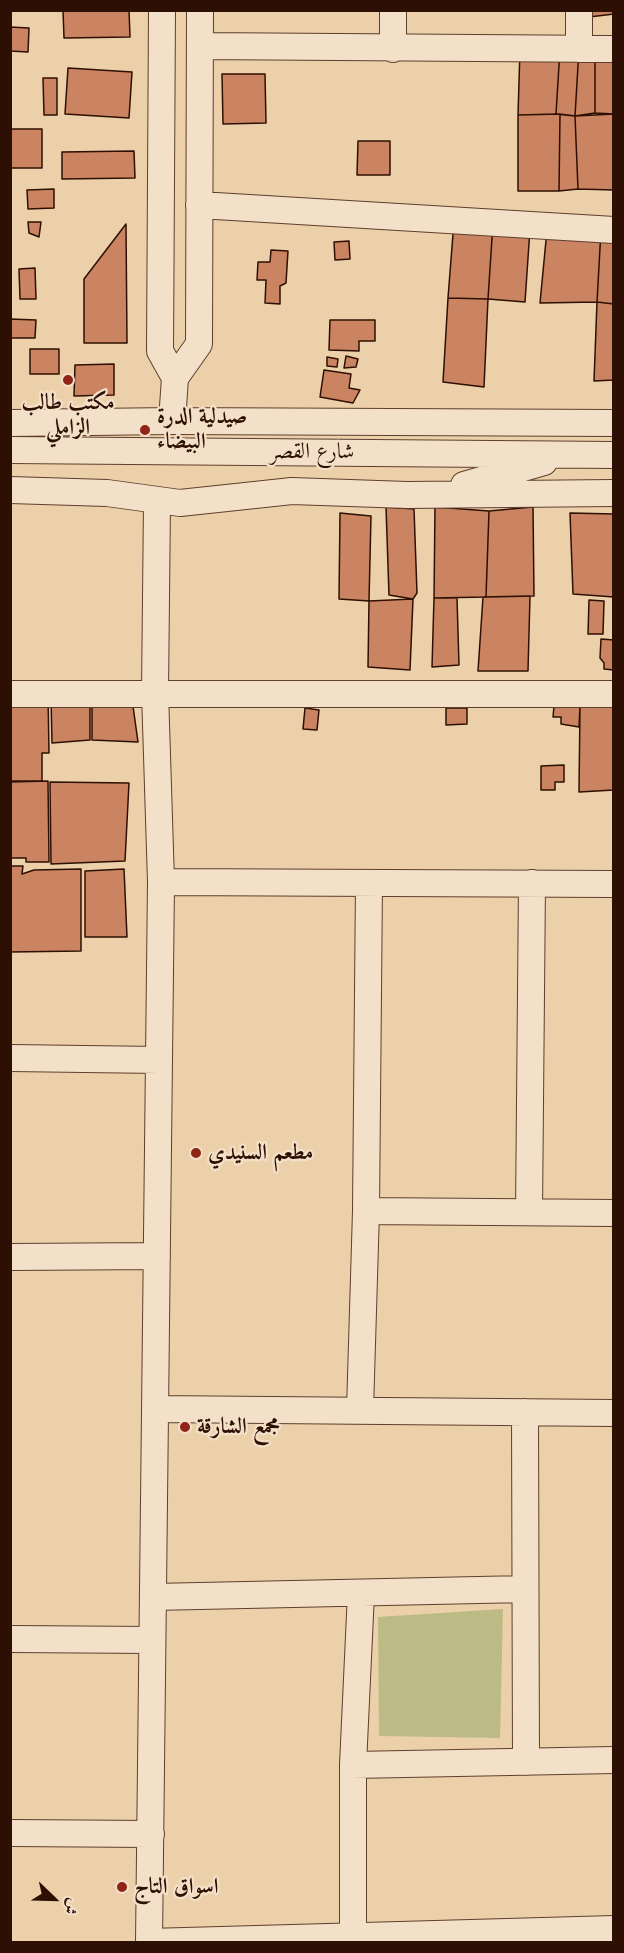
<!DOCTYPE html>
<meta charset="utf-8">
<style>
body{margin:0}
#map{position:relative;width:624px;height:1953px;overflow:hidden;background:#ecd0aa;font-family:"Old Standard TT",Amiri,serif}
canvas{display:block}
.frame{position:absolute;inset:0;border:12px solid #2e0f03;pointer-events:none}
.north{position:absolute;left:24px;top:1869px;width:60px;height:60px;-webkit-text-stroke:4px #f3e0c8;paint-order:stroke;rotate:113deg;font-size:16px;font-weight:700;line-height:24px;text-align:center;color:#2e0f03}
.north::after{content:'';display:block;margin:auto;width:21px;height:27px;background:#2e0f03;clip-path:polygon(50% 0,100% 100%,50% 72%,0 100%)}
</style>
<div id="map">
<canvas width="624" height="1953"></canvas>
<div class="frame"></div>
<div class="north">ش</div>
</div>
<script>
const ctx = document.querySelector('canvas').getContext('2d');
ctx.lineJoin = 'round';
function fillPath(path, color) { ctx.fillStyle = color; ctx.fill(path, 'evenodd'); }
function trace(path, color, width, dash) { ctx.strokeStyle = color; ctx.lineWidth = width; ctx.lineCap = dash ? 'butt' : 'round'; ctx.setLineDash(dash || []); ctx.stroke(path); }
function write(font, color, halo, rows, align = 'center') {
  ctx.font = font + ' "Old Standard TT",Amiri,serif'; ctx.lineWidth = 4.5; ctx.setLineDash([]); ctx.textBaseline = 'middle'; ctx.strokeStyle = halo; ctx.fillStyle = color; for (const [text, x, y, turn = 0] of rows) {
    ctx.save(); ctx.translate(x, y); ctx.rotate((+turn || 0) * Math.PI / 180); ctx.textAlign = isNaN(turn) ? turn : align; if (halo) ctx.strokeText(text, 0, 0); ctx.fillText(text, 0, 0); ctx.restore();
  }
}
fillPath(new Path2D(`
 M503 1609 500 1738 379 1736 378 1617Z`), '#bcba85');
const building = new Path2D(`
 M63 10H129L130 37 64 38Z
 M589 10H614V14L589 17Z
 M10 27 29 28 28 52 10 51Z
 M520 49H560L556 114 518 115Z
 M560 49H579L575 116 556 114Z
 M579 49H595V113L575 116Z
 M595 49H614V114L595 113Z
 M68 68 132 72 129 118 65 114Z
 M222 74H265L266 123 223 124Z
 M43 78H57V115H44Z
 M560 114 559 191H518V115Z
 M560 114 575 116 578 189 559 191Z
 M614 114V190L578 189 575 116Z
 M10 129H42V168H10Z
 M358 141H390V175H357Z
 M134 151 135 178 62 179V152Z
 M54 189V208L28 209 27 190Z
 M454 221 493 223 488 299 448 298Z
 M28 222H41L39 237 29 233Z
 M493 223 530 229 525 302 488 299Z
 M126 224 127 343H84V279Z
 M547 230H601L597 302 540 303Z
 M601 230H614V304L597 302Z
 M349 241 350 259 335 260 334 242Z
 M271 250 288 251 286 283 280 286V304L265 303 266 280H257L258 262H270Z
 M35 268 36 299H20L19 269Z
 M448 298 488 299 484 387 443 382Z
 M597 302 614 304V380L594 381Z
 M10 319 36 320 35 338H10Z
 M330 320H375V341H359V351L329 350Z
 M30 349H59V374H30Z
 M346 356 358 359 356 367 344 368Z
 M327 357 338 359 337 367 327 366Z
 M114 364V395L74 396 75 365Z
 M324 370 351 374 349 388 360 390 353 403 320 397Z
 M386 507 414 509 417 593 413 599 389 595Z
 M435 507 489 511 486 597 434 598Z
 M533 507 534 596 486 597 489 511Z
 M340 513 371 516 369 601 339 599Z
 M570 513 614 514V597L573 594Z
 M530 596 528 671H478L483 597Z
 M434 598H457L459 665 432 667Z
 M413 599 410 670 368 667 369 601Z
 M589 600 604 601 603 634H588Z
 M601 639 614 640V670L604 669V663L600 658Z
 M48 694 49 753H42V781H10V695Z
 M51 699H90V740L52 743Z
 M92 699H132L138 742 92 740Z
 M554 706H580L579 727 561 724V717H553Z
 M580 706 614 707V790L579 792Z
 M305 708 319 710 317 730 303 729Z
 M446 708H467V724L446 725Z
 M564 765V782H555V790H541V766Z
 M48 781 49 862H26V858H10V782Z
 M50 782 129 783 125 861 51 864Z
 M10 866H23L22 874 34 870 81 869V951L10 952Z
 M124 869 127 937H85V871Z`);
fillPath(building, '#ca8461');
trace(building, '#2e0f03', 1.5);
const minor = new Path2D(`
 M162 10 160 351 175 378
 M393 10V49
 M200 46 614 49
 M579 49V10
 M199 205 614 230
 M172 421 175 378 199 344 200 10
 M10 423 172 421 614 423
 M10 450 614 455
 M464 485 544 462
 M10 490 107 493 180 503 292 491 407 495 614 493
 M10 694H614
 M161 882 614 884
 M10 1058 159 1060
 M366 1211 614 1213
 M529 1212 532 883
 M10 1257 157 1256
 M155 1409 614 1413
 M360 1410 366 1211 369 883
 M525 1412 526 1762
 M153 1597 525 1589
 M10 1639 152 1640
 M353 1765 614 1760
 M10 1833 151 1834
 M353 1936V1765L361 1593
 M149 1942 161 882 155 692 157 502
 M149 1942 614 1929`);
trace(minor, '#5e3f2d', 28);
trace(minor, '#f3e0c8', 26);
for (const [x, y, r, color] of [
 [68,380,6,"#8f2418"],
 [145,430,6,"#8f2418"],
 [196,1153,6,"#8f2418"],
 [185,1427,6,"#8f2418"],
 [122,1887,6,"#8f2418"]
]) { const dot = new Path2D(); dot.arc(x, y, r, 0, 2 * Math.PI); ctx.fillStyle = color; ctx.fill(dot); trace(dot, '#f3e0c8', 2); }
write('bold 22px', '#2e0f03', '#f3e0c8', [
 ["مكتب طالب",68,403,"center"],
 ["الزاملي",68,428,"center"],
 ["صيدلية الدرة",157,417],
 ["البيضاء",157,442],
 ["مطعم السنيدي",208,1153],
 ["مجمع الشارقة",197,1427],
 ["اسواق التاج",134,1887]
], 'left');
write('22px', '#2e0f03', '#f3e0c8', [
 ["شارع القصر",312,452]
]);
</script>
